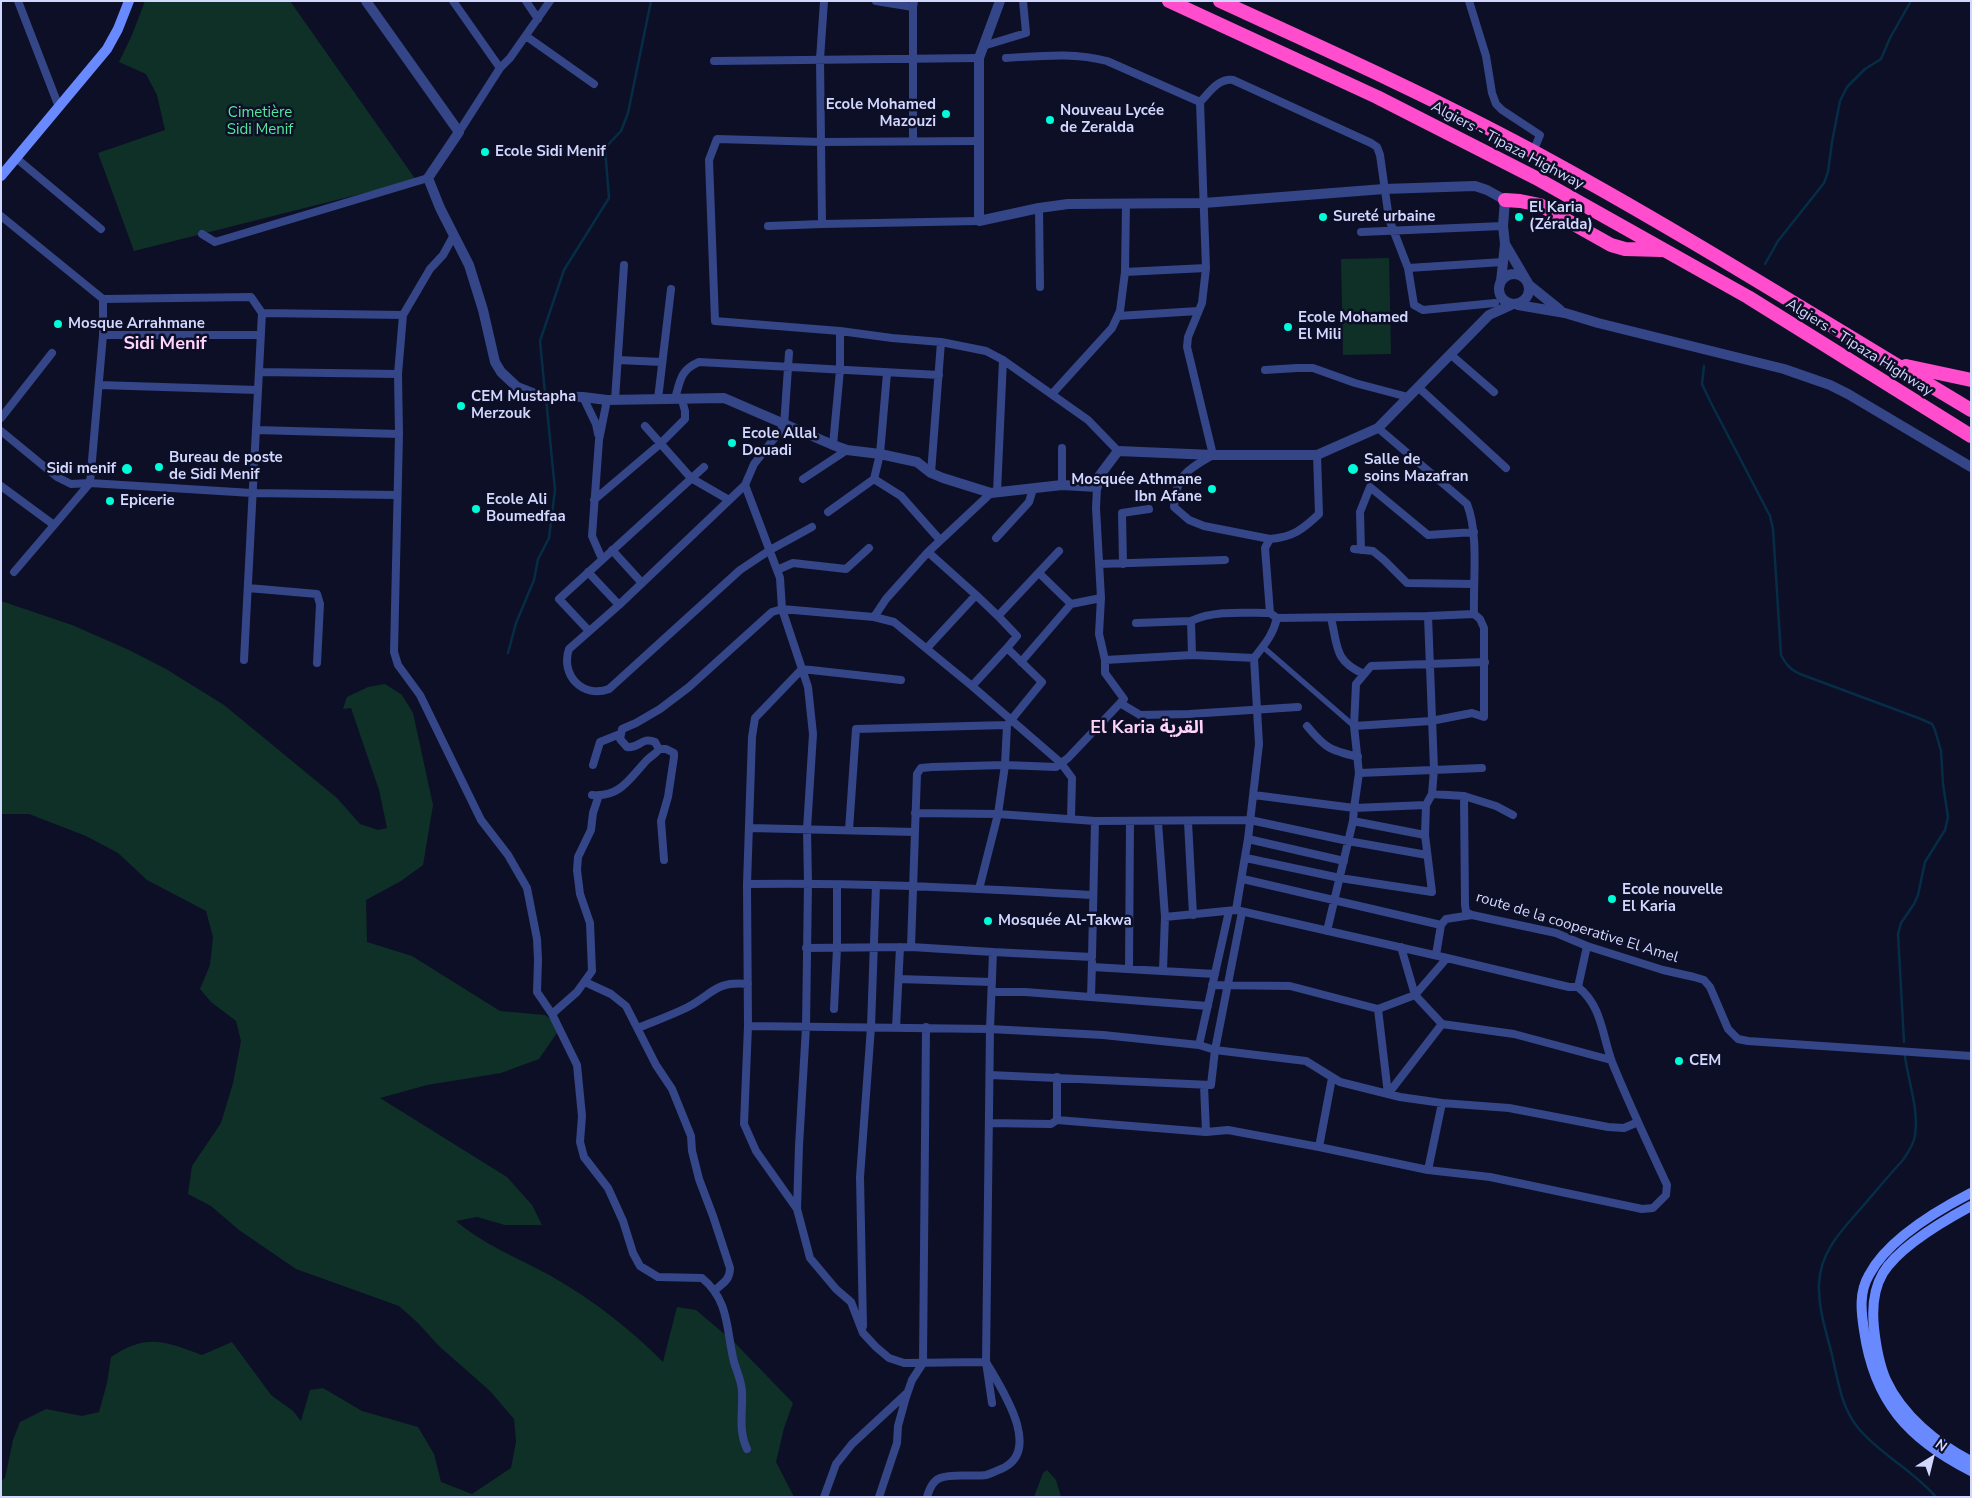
<!DOCTYPE html>
<meta charset="utf-8">
<style>
body{margin:0}
#map{position:relative;width:1972px;height:1498px;overflow:hidden;background:#0d0f26;font-family:"Nunito Sans",sans-serif}
canvas{display:block}
.frame{position:absolute;inset:0;border:2px solid #d2d7ff;pointer-events:none}
.north{position:absolute;left:1907px;top:1433px;width:50px;height:50px;-webkit-text-stroke:4px #0d0f26;paint-order:stroke;rotate:36deg;font-size:14px;font-weight:700;line-height:20px;text-align:center;color:#d2d7ff}
.north::after{content:'';display:block;margin:auto;width:18px;height:22px;background:#d2d7ff;clip-path:polygon(50% 0,100% 100%,50% 72%,0 100%)}
</style>
<div id="map">
<canvas width="1972" height="1498"></canvas>
<div class="frame"></div>
<div class="north">N</div>
</div>
<script>
const ctx = document.querySelector('canvas').getContext('2d');
ctx.lineJoin = 'round';
function fillPath(path, color) { ctx.fillStyle = color; ctx.fill(path, 'evenodd'); }
function trace(path, color, width, dash) { ctx.strokeStyle = color; ctx.lineWidth = width; ctx.lineCap = dash ? 'butt' : 'round'; ctx.setLineDash(dash || []); ctx.stroke(path); }
function write(font, color, halo, rows, align = 'center') {
  ctx.font = font + ' "Nunito Sans","Noto Sans Arabic",sans-serif'; ctx.lineWidth = 5; ctx.setLineDash([]); ctx.textBaseline = 'middle'; ctx.strokeStyle = halo; ctx.fillStyle = color; for (const [text, x, y, turn = 0] of rows) {
    ctx.save(); ctx.translate(x, y); ctx.rotate((+turn || 0) * Math.PI / 180); ctx.textAlign = isNaN(turn) ? turn : align; if (halo) ctx.strokeText(text, 0, 0); ctx.fillText(text, 0, 0); ctx.restore();
  }
}
fillPath(new Path2D(`
 M145 1H290L416 180 134 251 98 153 165 130 157 95 146 74 119 62 132 35Z
 M1389 258 1391 354 1343 355 1341 259Z
 M1 601 72 625 129 650 166 669 224 705 337 798 360 824 378 830 387 828 379 790 351 708 343 709 347 697 368 687 385 684 402 695 413 713 433 805 423 865 401 881 366 900 367 942 412 956 500 1011 545 1015 561 1027 539 1059 501 1073 427 1085 380 1098 507 1177 532 1205 542 1225H505L477 1217 456 1221C484 1245 520 1259 551 1276 593 1300 629 1328 663 1362L677 1307 696 1310 735 1343 793 1403 784 1428 776 1462 794 1497H1V1481L5 1478 13 1440 20 1422 46 1409 82 1416 99 1412 107 1383 111 1357C147 1333 164 1341 202 1355L232 1342 271 1395 293 1411 301 1421 310 1390 323 1388 362 1411 418 1427 434 1454 441 1482 472 1494 511 1468 516 1442 514 1419 490 1391 439 1346 418 1323 399 1306 296 1269 239 1230 211 1206 188 1194 192 1166 221 1123 233 1083 241 1041 236 1021 211 1002 200 989 210 965 213 937 206 911 147 880 118 853 86 836 29 814H1Z
 M1047 1470 1056 1480 1061 1497H1034L1043 1473Z`), '#0f3027');
trace(new Path2D(`
 M1765 264 1778 241 1824 183 1828 172 1832 142 1840 101 1847 87 1865 69 1881 59 1890 38 1911 1
 M1704 366 1702 384 1710 401 1770 516 1773 529 1781 655C1786 665 1790 669 1800 674L1921 719 1932 724 1935 730 1941 751 1943 784 1948 817 1945 830 1925 862 1918 895 1914 904 1901 923 1898 934 1904 1042
 M545 393 540 341 564 270 609 198 605 148 621 131 628 113 651 1
 M508 653 516 623 534 580 538 559 549 538 555 490 546 398
 M1905 1056C1908 1081 1919 1109 1915 1135 1914 1145 1908 1152 1903 1160 1889 1175 1876 1191 1863 1206 1843 1229 1820 1251 1819 1284 1818 1308 1826 1331 1832 1355 1838 1380 1841 1408 1859 1429 1881 1455 1914 1471 1936 1497`), '#062d46', 2.5);
trace(new Path2D(`
 M1263 647 1354 726`), '#344688', 5.5);
trace(new Path2D(`
 M18 1 59 107
 M453 1 500 68
 M526 1 538 19
 M824 1 820 59 822 224 979 221
 M876 1 913 7 914 1
 M1469 1 1486 56 1492 93 1496 104 1502 110 1540 135 1533 152
 M913 7V141
 M526 36 594 84
 M983 46 1026 33 1023 1
 M1006 58C1040 56 1074 52 1107 61L1200 102C1209 93 1218 78 1233 80L1371 143 1377 147 1380 155 1389 219 1408 268 1414 305 1423 310 1495 303
 M714 61 979 58
 M1200 102 1206 268
 M459 132 500 68 510 58 550 1
 M979 141 822 142 717 139 709 160 715 321 840 331 892 338 941 342 986 351 1003 360 1088 420 1118 451
 M16 158 101 229
 M1039 208 1040 287
 M1 216 103 299 251 297 262 313 403 315
 M768 226 822 224
 M1361 232 1503 226
 M202 234 215 242 428 178
 M454 235 443 255 430 269 403 315 398 374 399 434 394 652 398 665 420 695 481 820 508 855 527 888 537 939 538 960 537 992 552 1014 577 1065 582 1116 580 1142 584 1157 608 1188 623 1221 633 1253 640 1266 658 1277 702 1278C730 1301 726 1330 734 1362 737 1372 742 1382 742 1392 743 1412 738 1430 747 1449
 M1408 268 1503 262
 M1125 272 1206 268 1202 303 1188 337 1187 347 1213 455C1187 470 1176 475 1174 507L1189 520 1204 526 1270 539
 M1118 316 1198 311
 M103 335H260
 M789 353 784 426 754 464 745 485 780 578 782 609 808 687 813 734 807 829 808 883 806 1027 799 1146 797 1209
 M1450 354 1494 392
 M618 360 662 362
 M1265 370 1297 368H1313L1355 383 1408 397
 M259 372 398 374
 M887 373 880 454 874 479 901 496 940 540
 M99 385 258 390
 M1418 387 1506 468
 M1052 394 1112 328 1120 311 1125 272 1126 203
 M583 397 596 424 598 434
 M658 399 671 289
 M675 399C680 381 680 370 699 362L939 375
 M615 400 624 265
 M1 418 52 353
 M645 426 691 478 729 500
 M1378 428 1467 504C1479 534 1473 581 1474 614L1428 616
 M256 430 399 434
 M1 431 57 477 71 484 90 483 252 493 397 495
 M833 445 840 370V331
 M1062 448V485
 M931 473 941 342
 M803 479 847 450
 M745 485 619 605 569 649C560 675 583 699 609 689L740 570 770 550 812 527
 M1 486 54 525
 M997 492 1003 360
 M594 500 660 444 685 419V411L682 400
 M828 512 874 479
 M996 538 1029 502 1033 489
 M1354 549 1373 551 1384 560 1407 583 1473 584
 M612 550 642 583
 M1361 550 1360 512 1370 487 1428 535 1474 532
 M602 559 592 536 599 440 607 400
 M1099 564 1225 560
 M1123 564 1122 513 1149 509
 M777 570 793 563 846 569 869 548
 M14 572 90 483 103 335V299
 M588 572 619 605
 M1039 573 1071 604 1101 598
 M248 588 317 594 320 604 317 663
 M976 595 998 616 1017 636 1007 648
 M998 616 1059 551
 M874 617 886 599 928 552 991 493
 M1331 618C1338 647 1334 661 1364 674
 M1191 621C1215 610 1244 613 1270 613
 M1136 623 1191 621 1192 655
 M589 631 559 599 704 467
 M927 648 976 595 928 552
 M244 660 262 313
 M1105 660 1192 655 1254 658
 M1021 662 1071 604
 M901 680 802 669 755 718 752 737 747 884 748 1026 744 1124 756 1151 797 1209 810 1258 836 1289 851 1302 863 1333 876 1347 889 1358 904 1363 986 1362C1001 1388 1044 1451 1001 1469 996 1471 991 1474 986 1475 973 1477 952 1473 940 1478 932 1481 929 1490 927 1497
 M972 686 1007 648 1042 682 1007 725 1005 765 998 814 1095 821 1250 820 1348 841 1427 855
 M1120 703 1140 715 1189 714 1298 707
 M1307 726C1326 749 1330 750 1358 757
 M1354 726 1431 721 1472 713 1484 717V628L1480 619 1474 614
 M659 749H666L674 753V757L668 797 661 821 664 860
 M593 765 600 742 620 734
 M1359 773 1482 768
 M1432 794 1464 796 1465 905 1466 912 1472 915 1556 933 1587 946 1663 970 1694 977 1704 980 1710 987 1728 1029 1738 1039 1748 1041 1971 1056
 M592 795C620 798 630 778 647 760 651 756 656 754 659 749L655 742C642 736 639 749 627 747L620 739 622 729 636 723 660 709 689 687 772 612 782 609 874 617 894 622 972 686 1061 763 1072 778 1071 819
 M1254 795 1354 808 1426 805
 M1464 796 1496 806 1513 815
 M915 813 998 814 979 889
 M1353 821 1425 835
 M1158 822 1165 917 1163 970
 M1188 822 1193 915
 M750 828 915 832
 M849 830 856 729 1007 725
 M1248 839 1344 861
 M1246 858 1340 878 1432 892 1425 835 1426 805 1432 794 1434 769 1428 616 1277 618
 M1243 879 1441 925 1446 919 1472 915
 M747 884C863 882 978 889 1093 895
 M1236 910 1248 839 1259 744 1254 658C1265 644 1273 635 1277 618L1270 613 1265 548 1270 539C1293 537 1302 530 1319 514L1317 455
 M1165 917 1236 910 1447 958
 M1327 931 1353 821 1354 808 1359 773 1354 726 1356 684 1371 666 1485 662
 M1401 947 1415 995
 M806 948 911 947
 M993 952 1092 957 1095 821
 M1436 955 1441 925
 M1092 967 1215 974
 M1129 968 1130 822
 M899 979 992 982
 M585 982 611 994 626 1006 656 1065 672 1089 691 1136 692 1151 699 1179 713 1216 730 1268C730 1280 723 1283 715 1290
 M1212 985 1290 986 1378 1009 1415 995 1442 1024 1514 1034 1611 1060
 M992 992H1025L1208 1006
 M1415 995 1447 958 1569 987H1578
 M1091 997 1092 962
 M834 1009 837 948V885
 M1378 1009 1388 1094
 M552 1014 577 992 592 971 590 923 580 894 577 870 578 857 591 830 593 813 599 795
 M748 1026 990 1029 1103 1035 1199 1045 1215 1050 1306 1061 1340 1082 1400 1097 1442 1103 1509 1108 1608 1127 1624 1128 1638 1122
 M638 1028C655 1021 672 1015 688 1007 714 993 715 981 748 984
 M896 1028 900 947
 M1199 1045 1229 911
 M990 1075 1211 1085 1215 1050 1242 912
 M1057 1077V1120L1206 1132 1228 1130 1319 1147
 M1332 1078 1319 1147 1428 1170 1490 1177 1642 1209 1653 1208 1666 1195 1667 1185C1648 1144 1629 1104 1612 1062 1602 1035 1602 1006 1578 987L1587 946
 M1204 1085 1206 1132
 M1388 1094 1442 1024
 M989 1123 1051 1124 1057 1120
 M1428 1170 1442 1103
 M863 1326 860 1177 871 1027 876 885
 M992 1403 986 1362 990 1029 993 952 911 947 917 774 921 768 932 767 1005 765 1056 767 1068 758 1124 699 1105 673V660L1099 634 1101 598 1096 508 1097 487
 M824 1497 836 1464 852 1444 907 1393
 M879 1497 897 1443 898 1426 906 1397 912 1380 923 1363 926 1027`), '#344688', 8);
trace(new Path2D(`
 M366 1 459 132 428 178 440 208 469 265 483 310 495 362 501 372 517 387 540 396 583 397 607 400 724 398 833 445 847 450 880 454 917 462 931 473 943 478 991 493 1062 485 1097 487V479L1118 451 1213 455H1317L1378 428 1489 315 1511 305
 M1000 1 979 58V221L1039 208 1068 204 1204 203 1384 189 1475 186 1487 190 1505 200 1503 226 1505 244 1501 281
 M1505 244 1525 278
 M1499 289a15 15 0 1 1 30 0a15 15 0 1 1-30 0Z
 M1529 285 1560 310
 M1518 305 1565 313 1598 323 1784 369 1830 385 1848 394 1971 467`), '#344688', 10);
trace(new Path2D(`
 M1 176 107 49 118 29 129 1
 M1971 1193C1936 1211 1888 1239 1869 1275 1859 1292 1861 1311 1864 1330 1874 1401 1908 1439 1971 1471
 M1971 1206C1945 1220 1899 1247 1883 1273 1873 1290 1872 1309 1874 1328 1876 1346 1879 1364 1886 1380 1902 1415 1937 1444 1971 1461`), '#6989ff', 10);
trace(new Path2D(`
 M1169 1 1377 97 1536 178 1748 297 1971 436
 M1220 1C1325 49 1432 97 1534 152 1682 232 1825 323 1971 410
 M1505 200 1520 201 1540 205 1611 245 1625 249 1661 250
 M1906 366 1971 380`), '#ff4dcd', 14);
for (const [x, y, r, color] of [
 [946,114,5,"#00fdd9"],
 [1050,120,5,"#00fdd9"],
 [485,152,5,"#00fdd9"],
 [1323,217,5,"#00fdd9"],
 [1519,217,5,"#00fdd9"],
 [58,324,5,"#00fdd9"],
 [1288,327,5,"#00fdd9"],
 [461,406,5,"#00fdd9"],
 [732,443,5,"#00fdd9"],
 [159,467,5,"#00fdd9"],
 [127,469,6,"#00fdd9"],
 [1353,469,6,"#00fdd9"],
 [1212,489,5,"#00fdd9"],
 [110,501,5,"#00fdd9"],
 [476,509,5,"#00fdd9"],
 [1612,899,5,"#00fdd9"],
 [988,921,5,"#00fdd9"],
 [1679,1061,5,"#00fdd9"]
]) { const dot = new Path2D(); dot.arc(x, y, r, 0, 2 * Math.PI); ctx.fillStyle = color; ctx.fill(dot); trace(dot, '#0d0f26', 2); }
write('bold 15px', '#d2d7ff', '#0d0f26', [
 ["Ecole Mohamed",936,105,"right"],
 ["Mazouzi",936,122,"right"],
 ["Nouveau Lycée",1060,111],
 ["de Zeralda",1060,128],
 ["Ecole Sidi Menif",495,152],
 ["El Karia",1529,208],
 ["(Zéralda)",1529,225],
 ["Sureté urbaine",1333,217],
 ["Ecole Mohamed",1298,318],
 ["El Mili",1298,335],
 ["Mosque Arrahmane",68,324],
 ["CEM Mustapha",471,397],
 ["Merzouk",471,414],
 ["Ecole Allal",742,434],
 ["Douadi",742,451],
 ["Bureau de poste",169,458],
 ["de Sidi Menif",169,475],
 ["Salle de",1364,460],
 ["soins Mazafran",1364,477],
 ["Sidi menif",116,469,"right"],
 ["Mosquée Athmane",1202,480,"right"],
 ["Ibn Afane",1202,497,"right"],
 ["Ecole Ali",486,500],
 ["Boumedfaa",486,517],
 ["Epicerie",120,501],
 ["Ecole nouvelle",1622,890],
 ["El Karia",1622,907],
 ["Mosquée Al-Takwa",998,921],
 ["CEM",1689,1061]
], 'left');
write('15px', '#54e89f', '#0d0f26', [
 ["Cimetière",260,113],
 ["Sidi Menif",260,130]
]);
write('15px', '#d2d7ff', '#0d0f26', [
 ["Algiers - Tipaza Highway",1507,146,28],
 ["Algiers - Tipaza Highway",1859,348,32],
 ["route de la cooperative El Amel",1577,928,17]
]);
write('bold 18px', '#ffd4fa', '#0d0f26', [
 ["Sidi Menif",165,345],
 ["El Karia القرية",1147,729]
]);
</script>
